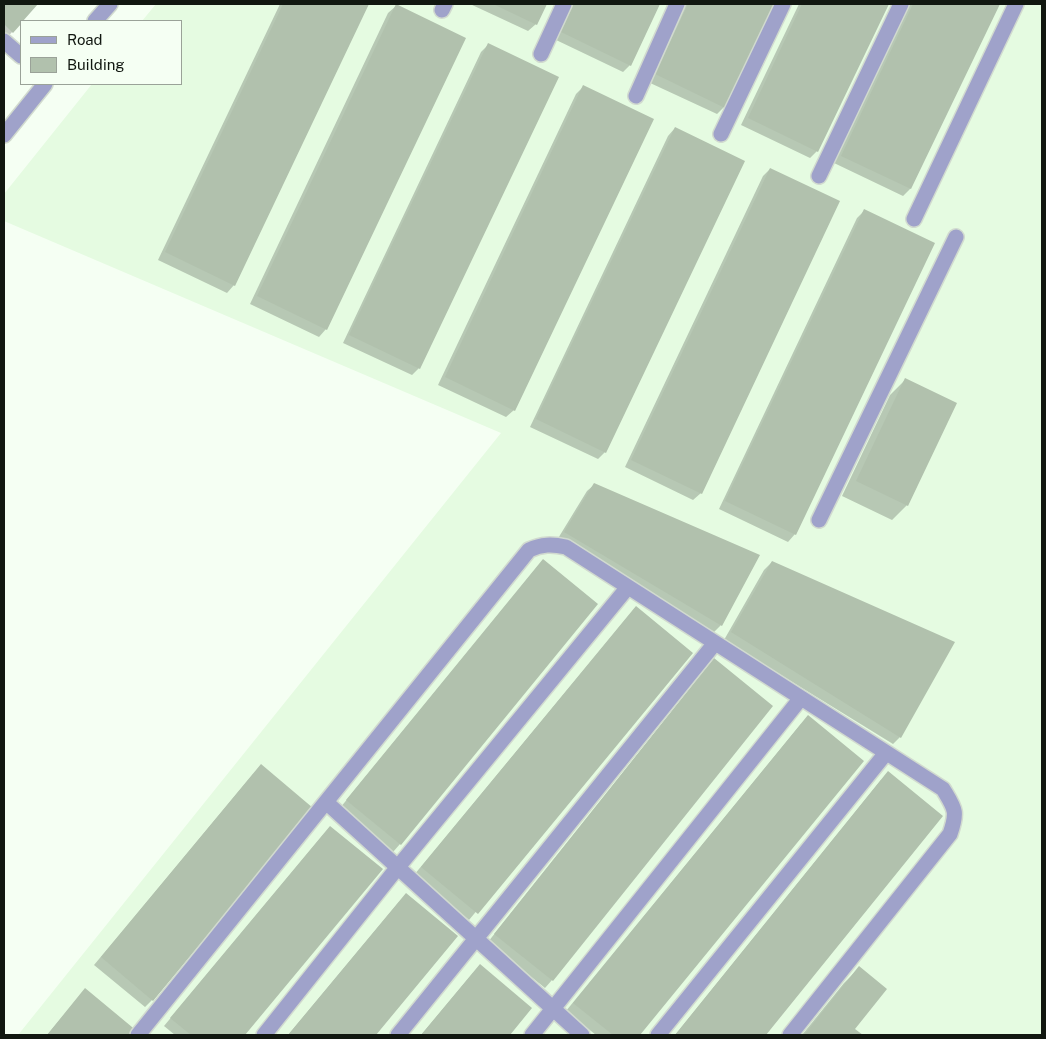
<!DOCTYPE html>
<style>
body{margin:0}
#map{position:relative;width:1046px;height:1039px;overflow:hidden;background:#f5fff3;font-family:"Public Sans",sans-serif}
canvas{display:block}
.frame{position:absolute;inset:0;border:5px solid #111710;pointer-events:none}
.legend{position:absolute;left:20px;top:20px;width:162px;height:65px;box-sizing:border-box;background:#f5fff3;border:1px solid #9aa298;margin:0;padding:6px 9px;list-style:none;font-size:15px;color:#111710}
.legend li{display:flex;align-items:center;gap:10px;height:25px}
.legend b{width:25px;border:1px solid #9aa298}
</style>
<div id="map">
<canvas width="1046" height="1039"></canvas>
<div class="frame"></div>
<ul class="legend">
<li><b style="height:6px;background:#9fa2ca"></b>Road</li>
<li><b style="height:14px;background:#b1c1ad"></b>Building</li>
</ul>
</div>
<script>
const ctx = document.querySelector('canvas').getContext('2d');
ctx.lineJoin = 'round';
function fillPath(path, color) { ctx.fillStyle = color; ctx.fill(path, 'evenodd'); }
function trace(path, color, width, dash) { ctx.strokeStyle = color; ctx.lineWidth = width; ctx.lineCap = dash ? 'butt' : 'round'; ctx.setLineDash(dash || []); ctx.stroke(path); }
fillPath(new Path2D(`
 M156 4H1042V1035H18L501 433 4 221V194L92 84H181V21H142Z`), '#e5fbe1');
fillPath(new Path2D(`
 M4 4H37L4 41Z
 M280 4H368L234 285 227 293 158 260Z
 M470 4H545L536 24 528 31Z
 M571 4H659L630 65 623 72 554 39Z
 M685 4H773L724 107 717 114 648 82Z
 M799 4H887L817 151 810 158 741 125Z
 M910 4H998L910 189 903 196 834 163Z
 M396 6 326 329 319 337 250 304 388 13Z
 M489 44 419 368 412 375 343 343 481 52Z
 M584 86 514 410 506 417 438 385 576 94Z
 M675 128 605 452 598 459 530 427 668 136Z
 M770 169 701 493 693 500 625 467 763 176Z
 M864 211 795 534 788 542 719 509 857 218Z
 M905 380 907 505 892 520 842 496 890 395Z
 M595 484 721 625 714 632 557 540 587 491Z
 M543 560 400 844 393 852 340 808Z
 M772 562 900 737 893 744 724 640 764 570Z
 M636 607 691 653 469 920 414 875Z
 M707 667 552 980 545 988 488 942Z
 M801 724 862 761 638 1035H596L566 1011Z
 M254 773 152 1000 145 1007 94 965Z
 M881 780 942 816 765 1035H675Z
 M323 835 381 869 243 1035H175L164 1026Z
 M399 902 457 936 375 1035H288Z
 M859 968 853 1029 861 1035H802L844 983Z
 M473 973 530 1008 508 1035H421Z
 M85 990 134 1035H47Z`), '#0003');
fillPath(new Path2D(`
 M4 4H38L23 21H21V24L13 33 4 24Z
 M283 4H369L235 286 165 252Z
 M396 4 466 38 327 330 257 296Z
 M493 4H547L537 25Z
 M574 4H660L631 66 561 32Z
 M688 4H775L725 108 655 74Z
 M802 4H889L818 152 748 118Z
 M913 4H1000L911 189 841 156Z
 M488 43 559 77 420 369 349 335Z
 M583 85 654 119 515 411 445 377Z
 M675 127 745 161 606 453 536 419Z
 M770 168 840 201 702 494 631 460Z
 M864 209 935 243 796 535 725 501Z
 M905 378 957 403 908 506 856 481Z
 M594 483 760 555 722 626 564 532Z
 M543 559 598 604 401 845 346 800Z
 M772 561 955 642 901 738 731 632Z
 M636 606 693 653 478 914 421 867Z
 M714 658 773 706 553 981 494 934Z
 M808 715 864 761 640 1035H613L573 1003Z
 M261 764 313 808 153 1001 101 957Z
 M888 771 943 816 766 1035H675Z
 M330 826 383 869 245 1035H191L170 1018Z
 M406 893 458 936 376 1035H288Z
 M480 964 532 1008 510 1035H421Z
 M859 966 887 989 855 1029 863 1035H804Z
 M85 988 138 1032 136 1035H47Z`), '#b1c1ad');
const minor = new Path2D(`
 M442 10 445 4
 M95 21 110 4
 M4 41 21 56
 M541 54 564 4
 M636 96 677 4
 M721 134 783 4
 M4 135 45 84
 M819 176 901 4
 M914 219 1016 4
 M819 520 956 237
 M326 802 582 1035
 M138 1035 529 550C542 544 552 544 566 547L943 789C955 809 958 811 950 834L790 1035
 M264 1035 398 867 628 587
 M398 1035 715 643
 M532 1035 801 698
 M658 1035 886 753`);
trace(minor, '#d1dacf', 18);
trace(minor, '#9fa2ca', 15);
</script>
